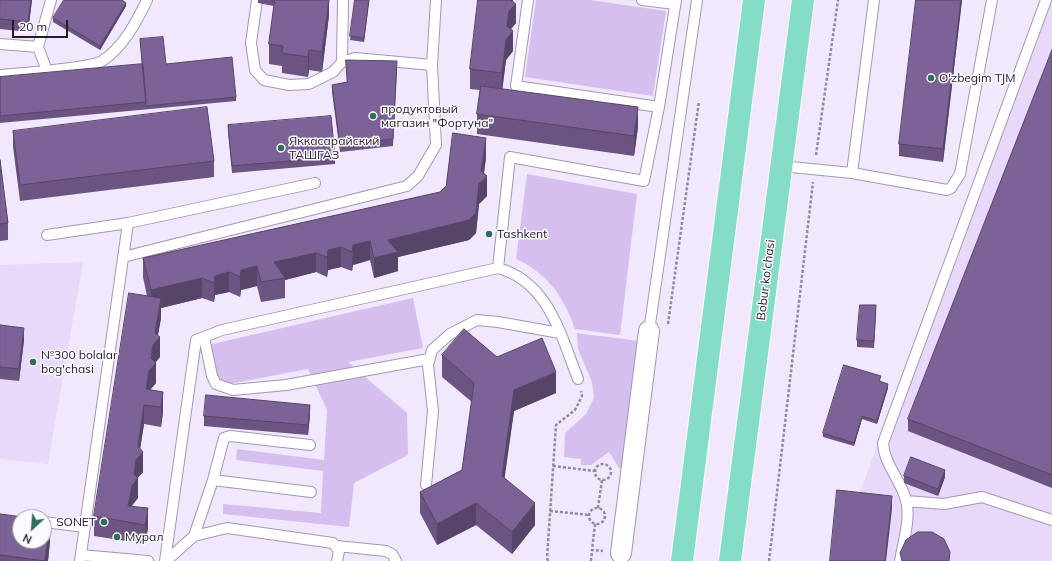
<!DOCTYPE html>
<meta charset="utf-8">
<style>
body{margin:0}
#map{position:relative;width:1052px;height:561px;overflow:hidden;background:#f2e8fe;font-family:Mulish,sans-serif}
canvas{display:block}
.north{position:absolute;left:12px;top:509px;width:40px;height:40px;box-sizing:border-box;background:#fcf9ff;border:1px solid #a4a1a8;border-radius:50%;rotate:206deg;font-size:11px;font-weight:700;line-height:16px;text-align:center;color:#211c26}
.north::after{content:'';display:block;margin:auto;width:14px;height:18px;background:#2d6e5c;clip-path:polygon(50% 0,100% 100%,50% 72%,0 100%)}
.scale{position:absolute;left:12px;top:20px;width:56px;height:18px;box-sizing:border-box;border:2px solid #211c26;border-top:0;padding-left:5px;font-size:12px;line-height:14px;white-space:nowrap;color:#211c26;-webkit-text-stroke:3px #fcf9ff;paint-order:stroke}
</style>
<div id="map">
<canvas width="1052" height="561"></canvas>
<div class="north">N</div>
<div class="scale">20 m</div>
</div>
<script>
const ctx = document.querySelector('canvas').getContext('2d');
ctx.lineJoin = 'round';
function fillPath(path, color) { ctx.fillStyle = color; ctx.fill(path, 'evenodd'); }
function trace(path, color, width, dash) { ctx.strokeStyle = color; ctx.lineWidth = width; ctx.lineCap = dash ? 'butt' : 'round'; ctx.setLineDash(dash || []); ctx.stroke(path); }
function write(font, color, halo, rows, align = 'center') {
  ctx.font = font + ' Mulish,sans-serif'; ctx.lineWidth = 3; ctx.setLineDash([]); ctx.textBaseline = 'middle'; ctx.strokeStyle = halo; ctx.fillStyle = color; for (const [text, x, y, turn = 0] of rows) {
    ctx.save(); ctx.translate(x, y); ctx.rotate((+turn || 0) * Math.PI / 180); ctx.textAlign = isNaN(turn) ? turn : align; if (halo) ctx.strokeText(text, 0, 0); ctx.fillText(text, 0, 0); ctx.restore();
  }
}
fillPath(new Path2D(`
 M1040 0H1052V561H829L837 503 857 501Z
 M83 262 48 464 0 459V265Z`), '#e8d8fa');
fillPath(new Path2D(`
 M536 0H590L666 11 653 96 525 77Z
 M527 174 637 194 620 335 575 329C564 297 547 273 516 259Z
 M413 298 423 348 348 362 407 413 408 455 354 483 349 527 223 514V504L321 513 323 471 236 460 237 449 324 460 327 410 308 369 219 386 208 345Z
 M577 333 639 341 626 468H619L609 452 591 465H581V459L564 457 565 433 586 414 594 398 592 382 578 349Z`), '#d5bfee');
const lane = new Path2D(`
 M257 0 251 43 255 70 264 80 289 85 309 84 333 72 342 62 355 58 432 65
 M528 0 516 86 659 107
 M642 0 675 4
 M0 44 38 47 51 0
 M342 62 343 0
 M47 71C59 69 94 66 102 61 123 48 137 21 147 0
 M0 75 47 71 38 47
 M781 166 852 173 947 190 951 188 960 174 992 0
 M852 173 874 0
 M47 235 128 223 315 183
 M123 257 407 186 418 176 436 145 432 65 436 0
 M649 331 697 0
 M204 337 212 376 216 384 233 390 286 385 429 359
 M578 379C561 336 549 282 498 268L510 157 644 181 659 107 676 0
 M213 480 224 438 230 436 310 445
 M426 485 433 411 428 365 432 350 450 334 477 320 498 322 560 333
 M906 501 944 504 982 497 1052 520
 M44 522 85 527
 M194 536 213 480 311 492
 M337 546 386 551 392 554 396 561
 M81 555 148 561
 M80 561 128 223
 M165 561 196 340 222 330 498 268
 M166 561 194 536 227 528 333 543 339 551 337 561
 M900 561C903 542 912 516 905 497 899 478 884 463 883 443L1046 0`);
const street = new Path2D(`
 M621 553 649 331`);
const primary = new Path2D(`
 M682 561 754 0
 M730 561 803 0`);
trace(lane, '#a397b1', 12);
trace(street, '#a397b1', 22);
trace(primary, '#fff', 24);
trace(new Path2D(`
 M816 155 838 0
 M668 324 699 101
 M595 472a8 8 0 1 1 16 0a8 8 0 1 1-16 0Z
 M553 466 595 471
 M589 516a8 8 0 1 1 16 0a8 8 0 1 1-16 0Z
 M598 508 602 480
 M550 511 589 515
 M595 524 592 550 603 551
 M548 561 547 558 556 425 575 410 582 396 581 391
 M591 561 592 550
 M769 561 813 182`), '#918a9a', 2.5, [3, 2]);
trace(lane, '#fff', 10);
trace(street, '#fff', 20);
trace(primary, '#85ddc8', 22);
fillPath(new Path2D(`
 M0 0H32L28 32 0 29Z
 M258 0H329V15L322 72 309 70 308 77 282 73V66L269 64V44L274 6 258 3Z
 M355 0H369L364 42 350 40Z
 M478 0H513L516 23 511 29 513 51 506 60 502 89 638 127 634 156 477 134V114L480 90 470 89V69Z
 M916 0H962L943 162 899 156V144Z
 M126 6 100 50 53 22V18Z
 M140 39 166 64 236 97V101L0 123V77L142 64Z
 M1052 50V488L908 431V419Z
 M346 60 397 68 393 146 340 152 332 92V85L347 82Z
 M228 125 335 157V164L232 173 228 132Z
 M13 131 214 161V177L20 201 13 147Z
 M486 157 484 173 487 196 479 204 476 233 469 240 398 257V271L374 278 370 260 353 265 352 271 341 267 328 270 327 277 316 272 285 280V298L261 302 257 286 241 290 240 297 229 292 215 295 214 302 202 298 161 308V318L158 335 160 357 156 362V383L150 390 163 392V412L161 427 144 424 140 449 143 472 138 477V498L132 506 148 528 145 544 94 536V516L147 296 143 277V258L440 192Z
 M0 160 8 223V240L0 241Z
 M876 312 874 348 857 347V340Z
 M0 325 24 340 19 381 0 379Z
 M442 355 497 357 556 393 514 411 504 478 535 525 512 554 476 525 437 545 420 513V492L462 470 472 402 442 377Z
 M881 380 880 382 888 388 877 424 862 419 854 446 823 437V433Z
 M310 415 308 435 204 426V416Z
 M904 476 945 477 938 496 904 483Z
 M0 514 50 541 48 561H0Z`), '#6b5481');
fillPath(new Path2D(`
 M31 0H32L28 32V22Z
 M329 0V15L322 72V52Z
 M369 0 364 42V38Z
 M510 0H513L512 8 516 4V23L509 31H513V51L506 60 502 93V73Z
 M961 0H962L943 162V149Z
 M126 3V6L100 50V46Z
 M309 50V70L308 77V57Z
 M638 107V127L634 156V136Z
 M486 138V157L483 181 487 176V196L479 204 476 233 469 240 398 257V271L374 278V258L388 240 481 171Z
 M370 241V260L353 265 352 271 353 245Z
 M341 247V267L328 270 327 277V257L328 250Z
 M316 253V272L285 280V278L274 262Z
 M257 266V286L241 290 240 297V277L241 270Z
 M229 272V292L215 295 214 302V283L215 276Z
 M202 278V298L161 308V318L157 340 160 337V357L153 365 156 363V383L149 391 146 389 155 333 151 310V290Z
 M24 328V340L19 381V369Z
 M556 372V393L514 411 502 497V476L514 390Z
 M888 384V388L877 424V421Z
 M163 392V412L161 427V407Z
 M144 405V424L139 456 143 452V472L136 480 138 478V498L132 505 129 522 128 506Z
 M310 405V415L308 435V425Z
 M862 416V419L854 446V443Z
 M945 470V477L938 496V489Z
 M892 496V509L886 561H885Z
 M476 503V525L437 545V524Z
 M535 503V525L512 554V532Z
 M148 508V528L145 544V525Z
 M50 521V541L48 561H45Z`), '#574569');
const building = new Path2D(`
 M0 0H31L28 22 0 19Z
 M64 0H122L126 3 100 46 53 18Z
 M275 0H329L322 52 309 50 308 57 282 53 283 46 269 44Z
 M355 0H369L364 38 350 36Z
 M478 0H510L516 4 509 11 507 26 513 31 506 40 502 73 470 69Z
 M916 0H961L943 149 899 144Z
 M163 37 166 64 232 57 236 97 146 106 140 39Z
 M1052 50V475L908 419Z
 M346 60 397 61 393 139 340 145 332 85 347 82Z
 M143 64 146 102 0 116V77Z
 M481 86 638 107 634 136 477 114Z
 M207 107 214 161 20 185 13 131Z
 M331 116 335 157 232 166 228 125Z
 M453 133 486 138 481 171 487 176 479 184 476 213 469 220 388 240 398 252 374 258 370 241 353 245 352 252 341 247 328 250 327 257 316 253 274 262 285 278 261 282 257 266 241 270 240 277 229 272 215 276 214 283 202 278 151 290 143 258 440 192 446 186Z
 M0 160 8 223 0 224Z
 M129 293 161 298 155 333 160 337 153 345 151 358 156 363 149 371 146 389 163 392 161 407 144 405 138 446 143 452 136 460 134 474 138 478 132 486 128 506 148 508 145 525 94 516Z
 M860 305H876L874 341 857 340Z
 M0 325 24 328 19 369 0 367Z
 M464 329 497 357 542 338 556 372 514 390 502 476 535 503 512 532 476 503 437 524 420 492 462 470 474 383 442 355Z
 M844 365 881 376 879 381 888 384 877 421 862 416 854 443 823 433Z
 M206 395 310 405 308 425 204 416Z
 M911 457 945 470 938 489 904 476Z
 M837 490 892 496 885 561H830Z
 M0 514 23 517H20V541H44V520L50 521 45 561 0 555Z
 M918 532H932L944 539 950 552 949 561H902L900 553 906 540Z`);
fillPath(building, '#7c6296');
trace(building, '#574569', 1);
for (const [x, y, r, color] of [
 [931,78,4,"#2d6e5c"],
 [373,116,4,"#2d6e5c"],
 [281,148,4,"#2d6e5c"],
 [489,234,4,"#2d6e5c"],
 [33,362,4,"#2d6e5c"],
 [104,522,4,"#2d6e5c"],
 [117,537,4,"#2d6e5c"]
]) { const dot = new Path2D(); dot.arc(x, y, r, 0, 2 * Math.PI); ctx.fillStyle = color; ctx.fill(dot); trace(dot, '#fcf9ff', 1.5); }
write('12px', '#211c26', '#fcf9ff', [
 ["O'zbegim TJM",939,78],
 ["продуктовый",381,109],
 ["магазин \"Фортуна\"",381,123],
 ["Яккасарайский",289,141],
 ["ТАШГАЗ",289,155],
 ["Tashkent",497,234],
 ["№300 bolalar",41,355],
 ["bog'chasi",41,369],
 ["SONET",96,522,"right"],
 ["Мурал",125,537]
], 'left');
write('12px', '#211c26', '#fcf9ff', [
 ["Bobur ko'chasi",766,280,-83]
]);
</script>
